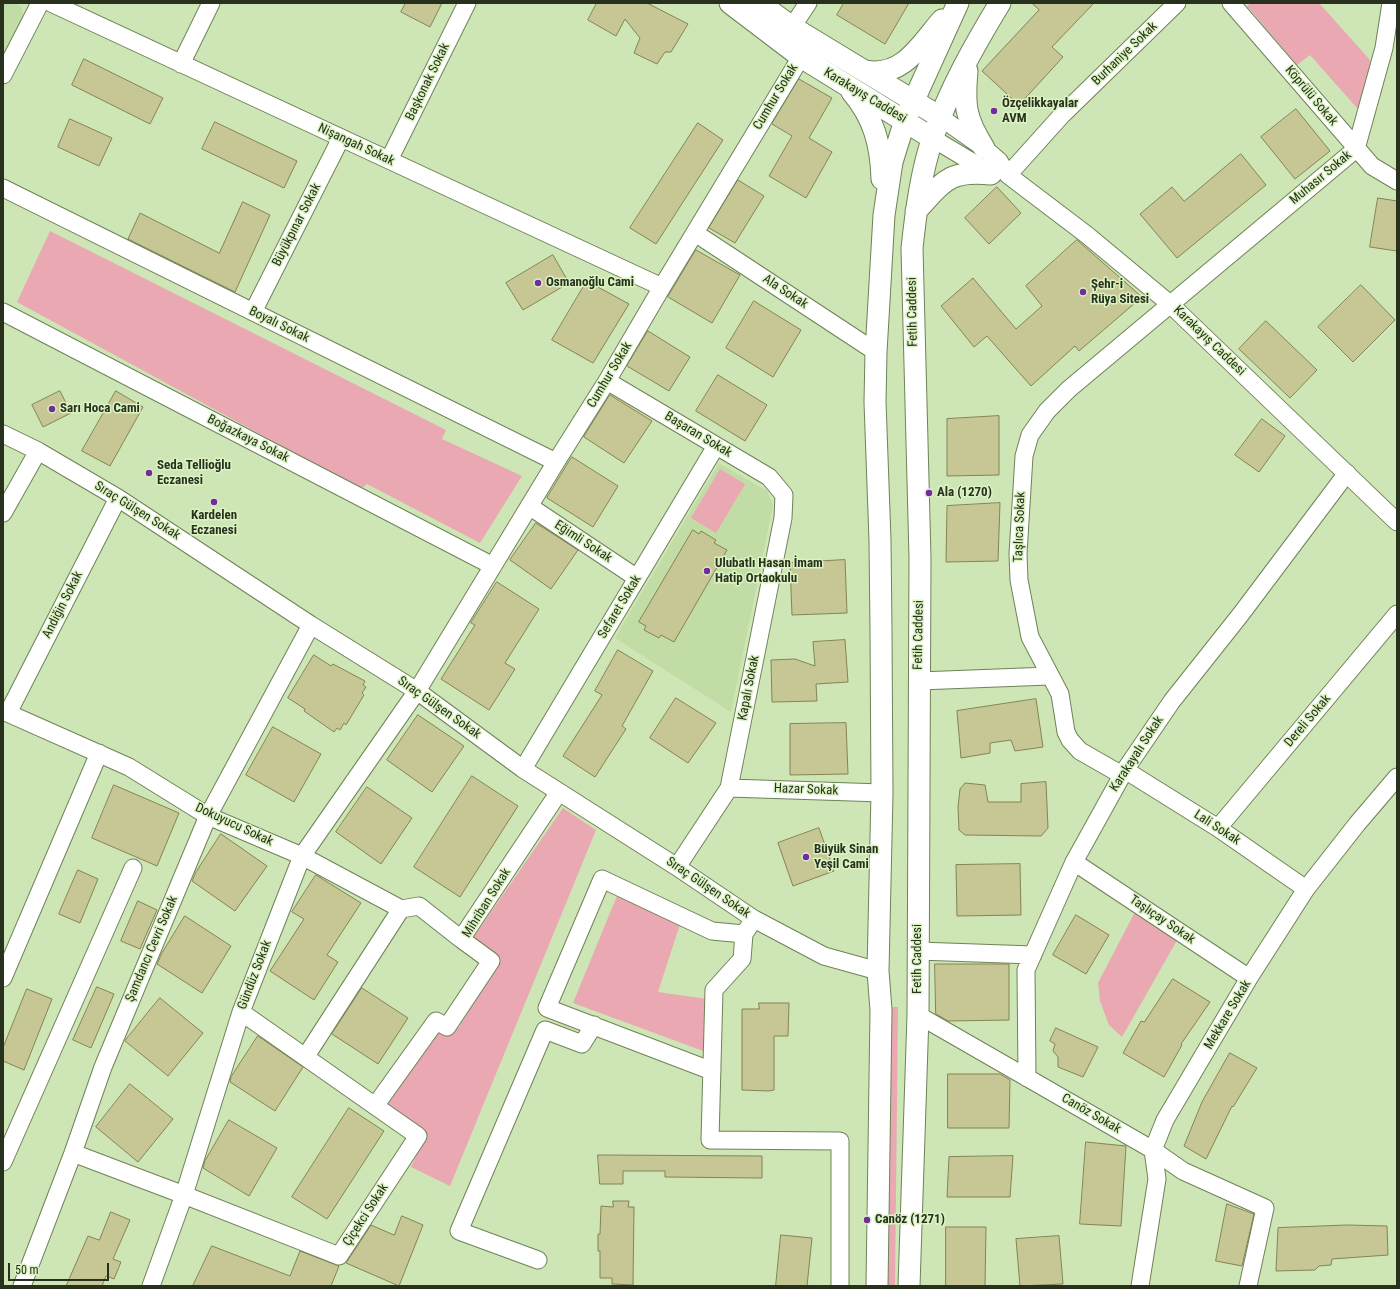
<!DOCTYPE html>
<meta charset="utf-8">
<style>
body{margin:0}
#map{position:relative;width:1400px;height:1289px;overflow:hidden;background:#cee5b5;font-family:"Roboto Condensed",sans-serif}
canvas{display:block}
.frame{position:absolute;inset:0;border:4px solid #28311e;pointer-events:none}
.scale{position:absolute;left:8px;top:1263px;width:101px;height:18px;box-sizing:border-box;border:2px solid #28311e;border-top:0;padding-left:5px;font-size:12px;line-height:14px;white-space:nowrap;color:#28311e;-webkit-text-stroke:3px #dbf3c2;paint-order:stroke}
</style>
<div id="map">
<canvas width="1400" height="1289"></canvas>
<div class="frame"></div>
<div class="scale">50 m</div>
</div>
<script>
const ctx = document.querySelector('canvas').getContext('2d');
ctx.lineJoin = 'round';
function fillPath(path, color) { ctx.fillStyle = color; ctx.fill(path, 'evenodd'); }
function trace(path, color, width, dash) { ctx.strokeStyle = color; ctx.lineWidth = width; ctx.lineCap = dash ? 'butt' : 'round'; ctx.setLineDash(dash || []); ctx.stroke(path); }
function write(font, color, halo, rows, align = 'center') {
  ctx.font = font + ' "Roboto Condensed",sans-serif'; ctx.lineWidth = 3; ctx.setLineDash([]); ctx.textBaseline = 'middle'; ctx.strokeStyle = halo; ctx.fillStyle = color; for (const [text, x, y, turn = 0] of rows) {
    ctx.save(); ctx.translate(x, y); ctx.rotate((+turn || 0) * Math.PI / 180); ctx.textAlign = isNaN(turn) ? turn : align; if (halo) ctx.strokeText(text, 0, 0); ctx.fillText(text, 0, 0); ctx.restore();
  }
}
fillPath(new Path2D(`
 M3 3H14L21 6 24 18 3 58Z
 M719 463 767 491 773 505 731 712 615 638Z`), '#c1dca5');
fillPath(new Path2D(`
 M1252 3H1319L1370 60 1364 106 1357 108 1310 55 1297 65 1247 6Z
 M50 231 446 430 442 439 522 476 480 543 367 484 361 489 17 302Z
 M720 469 745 484 716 533 691 518Z
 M563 808 596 830 450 1186 411 1167 423 1141 382 1108 434 1030 459 1027 499 959 471 941Z
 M619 891 682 918 658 992 707 999 706 1052 573 1003Z
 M1136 910 1180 935 1122 1037 1109 1025 1100 1001 1098 983Z
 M891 1007H898L895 1286H886Z`), '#e9a8b2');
const building = new Path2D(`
 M406 3H442L430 27 401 12Z
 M597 3H647L688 24 671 52H665L657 64 634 53 640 38 625 19 616 36 588 20Z
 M844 3H909L885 44 837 15Z
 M1032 3H1094L1052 47 1063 57 1019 105 982 71 1039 10Z
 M84 59 163 98 150 124 72 85Z
 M799 79 832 98 809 138 832 152 806 198 769 176 792 136 772 124Z
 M1296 109 1330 151 1295 179 1261 137Z
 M70 119 112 138 99 166 58 147Z
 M215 122 297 161 284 188 202 149Z
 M698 123 723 140 656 244 630 228Z
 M1241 154 1266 185 1177 258 1140 214 1172 187 1184 201Z
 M738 180 764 196 735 243 709 228Z
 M997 187 1021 213 989 244 965 218Z
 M1378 198 1397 201V251L1370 247Z
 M243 202 270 215 235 292 128 239 140 213 219 253Z
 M1077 240 1142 297 1079 351 1075 346 1031 386 987 336 974 347 941 306 973 278 1016 329 1042 306 1026 286Z
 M696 250 740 275 712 323 668 297Z
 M553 255 569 283 523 310 506 283Z
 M587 281 629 304 593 363 552 340Z
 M1361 285 1395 320 1353 362 1318 327Z
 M754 301 801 330 773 377 726 348Z
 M1266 321 1317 370 1290 398 1239 349Z
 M648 331 690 357 669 391 627 366Z
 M718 375 767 405 745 441 696 411Z
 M60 391 71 413 43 427 32 405Z
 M116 391 143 407 110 466 82 451Z
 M610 395 652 421 624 463 584 437Z
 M999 416V475L947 476V419Z
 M1262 419 1285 436 1259 472 1235 455Z
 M572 457 618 486 593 527 547 498Z
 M1000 503 998 561 946 562 947 506Z
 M536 523 578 550 551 589 510 560Z
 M693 530 699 534 701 531 716 540 714 543 727 550 674 642 661 635 659 638 644 630 646 626 639 622Z
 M845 560 847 613 792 615 790 563Z
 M497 582 539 609 505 663 515 669 489 710 441 679 475 625 471 623Z
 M845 640 848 682 816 684 817 701 772 702 771 660 795 659 815 666 813 642Z
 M618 650 653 671 622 726 626 729 595 777 563 756 602 695 595 691Z
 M314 655 331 666 333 664 365 681 363 685 366 687 362 693 364 695 346 725 344 723 340 730 337 728 334 732 304 711 305 709 288 698Z
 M676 698 716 723 688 763 650 738Z
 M1036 699 1043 747 1015 751 1011 740 990 743V753L961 758 957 711Z
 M418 715 464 746 432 792 387 760Z
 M846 723 848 774 790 775V724Z
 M273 727 321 754 294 802 246 775Z
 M472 776 518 806 460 897 414 867Z
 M1046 782 1048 828 1041 836 965 835 959 830 958 807 960 789 965 783 985 785 988 802H1021V784Z
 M114 785 179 813 157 866 92 838Z
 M367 787 412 818 381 864 336 832Z
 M819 828 834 871 793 886 778 843Z
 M221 834 267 866 235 911 192 881 196 872Z
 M1020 864 1021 915 957 916 956 865Z
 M78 870 98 879 80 923 59 914Z
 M316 875 361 903 327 955 338 962 314 1000 270 971 304 919 292 912Z
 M138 901 157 910 140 949 121 941Z
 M1076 915 1109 935 1086 974 1053 955Z
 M185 916 231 946 202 993 157 964 162 953Z
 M935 964H1009V1020L948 1021 936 1014Z
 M1173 979 1210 1002 1181 1044 1182 1045 1164 1077 1123 1053 1141 1021 1144 1022Z
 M97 987 114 994 91 1048 73 1040Z
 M362 988 408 1018 378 1064 332 1034Z
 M27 989 52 999 24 1070 3 1061V1048Z
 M160 998 203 1033 168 1076 125 1041Z
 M759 1003H789L788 1036H774V1090L769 1091 742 1090V1009H759Z
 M1056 1028 1098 1047 1083 1077 1058 1067V1057L1053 1051 1055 1044 1050 1041Z
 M258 1036 303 1067 275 1111 230 1082 231 1077Z
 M1230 1053 1257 1068 1233 1107 1232 1106 1206 1159 1184 1146 1202 1102Z
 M948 1074H1000L1010 1080 1009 1128H948Z
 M130 1084 173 1119 138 1162 96 1127Z
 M349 1108 384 1131 327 1219 292 1197Z
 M229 1120 277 1148 249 1196 203 1168 205 1161Z
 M1086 1142 1126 1146 1121 1226 1080 1224Z
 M598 1155 762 1156V1178L665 1177V1171H623V1184H600Z
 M1013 1156 1010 1197H947L949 1157Z
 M613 1201H629L628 1207H634L633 1285 612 1284V1278H600V1251H598V1234H600L601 1206 613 1207Z
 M1227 1204 1254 1214 1242 1266 1216 1261Z
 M111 1212 130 1220 113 1259 121 1262 114 1279 106 1276 102 1286H66L88 1236 99 1240Z
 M402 1216 423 1225 399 1286 346 1263 371 1225 394 1235Z
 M1348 1225 1387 1226 1388 1255 1332 1259 1331 1265 1319 1266 1315 1270 1276 1271 1278 1228Z
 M946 1227H986L985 1286H946Z
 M781 1235 812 1238 807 1286H776Z
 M1059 1236 1063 1284 1020 1286 1016 1239Z
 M212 1246 290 1276 300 1251 339 1266 331 1286H193Z`);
fillPath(building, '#c6c794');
trace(building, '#838453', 1);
const minor = new Path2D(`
 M51 3 662 287
 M1231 3 1372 166 1397 181
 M792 27 808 3
 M181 64 211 3
 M3 75 40 3
 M940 117 984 148 999 161 1008 175 1087 235 1170 304 1397 522
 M932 138 992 174
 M389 160 467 3
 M1008 175 1061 116 1177 3
 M3 188 556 462
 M695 233 876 352
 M3 312 493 566
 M253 312 341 138
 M607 381 769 477 784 495 783 518 729 788 677 867
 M3 434 38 451 118 498 311 625 417 691 523 769 677 867 754 919 824 956 878 971
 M529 506 637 578
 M3 513 38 451
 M919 681 1049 676
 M3 711 129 767 208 816 302 856 401 909 419 906 461 939
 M8 713 118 498
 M523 769 716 446
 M1125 770 1218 828 1306 889
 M1122 775 1080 751 1070 740 1066 732 1060 694 1030 637 1019 580 1018 554 1024 456 1030 435 1047 411 1069 389 1356 149 1384 48 1391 3
 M729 788 882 793
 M1218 828 1397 614
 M1074 862 1249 978
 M754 919 744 934 742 959 714 990 710 1140 840 1141V1286
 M918 951 1033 955
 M3 978 99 753
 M918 1015 1153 1150 1183 1171 1265 1208 1248 1286
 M306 1056 401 909
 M712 1071 547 1008 602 879 712 931 744 934
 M1027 1078 1026 970 1074 862 1125 770 1172 701 1241 614 1347 473
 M375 1106 436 1021 447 1027 491 961 461 939 559 792
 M73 1153 184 1195 339 1256 418 1136 241 1012
 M3 1162 133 868
 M538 1260 459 1231 545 1030 582 1044 594 1025
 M22 1286 73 1153 103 1067 208 816 311 625
 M151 1286 184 1195 241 1012 302 856 417 691 556 462 607 381 662 287 801 57
 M1140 1286 1157 1179 1153 1150 1165 1120 1249 978 1306 889 1357 824 1397 777`);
const major = new Path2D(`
 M730 3 801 57 932 138
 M759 3 792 27 940 117
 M866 71C903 78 921 44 942 20
 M967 71C964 105 965 118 984 148
 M852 92C874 118 881 145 882 179
 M916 211C944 181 948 170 991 174
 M877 1286 881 1010 878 971 882 793 881 631 880 540 875 402 876 352 884 215 892 162 905 120 958 3
 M909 1286 918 1015 920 558 912 248C916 211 921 172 933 137 949 90 974 46 1000 3`);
trace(minor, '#6e8357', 19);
trace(major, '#6e8357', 23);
trace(minor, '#fff', 17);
trace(major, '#fff', 21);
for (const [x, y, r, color] of [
 [994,111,4,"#732c9f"],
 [538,283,4,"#732c9f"],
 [1083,292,4,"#732c9f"],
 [52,409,4,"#732c9f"],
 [149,473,4,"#732c9f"],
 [929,493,4,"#732c9f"],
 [214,502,4,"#732c9f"],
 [707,571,4,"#732c9f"],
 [806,857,4,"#732c9f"],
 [867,1220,4,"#732c9f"]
]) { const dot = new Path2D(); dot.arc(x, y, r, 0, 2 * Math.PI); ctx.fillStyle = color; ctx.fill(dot); trace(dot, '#dbf3c2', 1.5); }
write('13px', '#28311e', '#dbf3c2', [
 ["Burhaniye Sokak",1125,54,-44],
 ["Başkonak Sokak",428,82,-64],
 ["Karakayış Caddesi",865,96,31],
 ["Köprülü Sokak",1311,96,50],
 ["Cumhur Sokak",776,97,-59],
 ["Nişangah Sokak",356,145,25],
 ["Muhasır Sokak",1321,178,-40],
 ["Büyükpınar Sokak",297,225,-63],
 ["Ala Sokak",785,292,33],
 ["Fetih Caddesi",913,312,-91],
 ["Boyalı Sokak",279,325,26],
 ["Karakayış Caddesi",1209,341,44],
 ["Cumhur Sokak",610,375,-59],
 ["Başaran Sokak",698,435,31],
 ["Boğazkaya Sokak",248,439,27],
 ["Sıraç Gülşen Sokak",137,511,32],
 ["Taşlıca Sokak",1020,527,-88],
 ["Eğimli Sokak",583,542,33],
 ["Andiğin Sokak",63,605,-63],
 ["Sefaret Sokak",620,607,-59],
 ["Fetih Caddesi",919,635,-89],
 ["Kapalı Sokak",749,688,-79],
 ["Sıraç Gülşen Sokak",439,708,35],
 ["Dereli Sokak",1308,721,-50],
 ["Karakayalı Sokak",1137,754,-57],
 ["Hazar Sokak",806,790,2],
 ["Dokuyucu Sokak",234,825,25],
 ["Lali Sokak",1217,828,33],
 ["Sıraç Gülşen Sokak",708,888,34],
 ["Mihriban Sokak",487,903,-58],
 ["Taşlıçay Sokak",1162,920,34],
 ["Şamdancı Cevri Sokak",152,949,-67],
 ["Fetih Caddesi",918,959,-90],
 ["Gündüz Sokak",255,975,-69],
 ["Mekkare Sokak",1228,1015,-59],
 ["Canöz Sokak",1091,1114,30],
 ["Çiçekci Sokak",366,1215,-57]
]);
write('bold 13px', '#28311e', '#dbf3c2', [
 ["Özçelikkayalar",1002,104],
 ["AVM",1002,119],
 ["Osmanoğlu Cami",546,283],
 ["Şehr-i",1091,285],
 ["Rüya Sitesi",1091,300],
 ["Sarı Hoca Cami",60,409],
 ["Seda Tellioğlu",157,466],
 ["Eczanesi",157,481],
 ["Ala (1270)",937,493],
 ["Kardelen",214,516,"center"],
 ["Eczanesi",214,531,"center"],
 ["Ulubatlı Hasan İmam",715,564],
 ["Hatip Ortaokulu",715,579],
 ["Büyük Sinan",814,850],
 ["Yeşil Cami",814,865],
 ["Canöz (1271)",875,1220]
], 'left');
</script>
